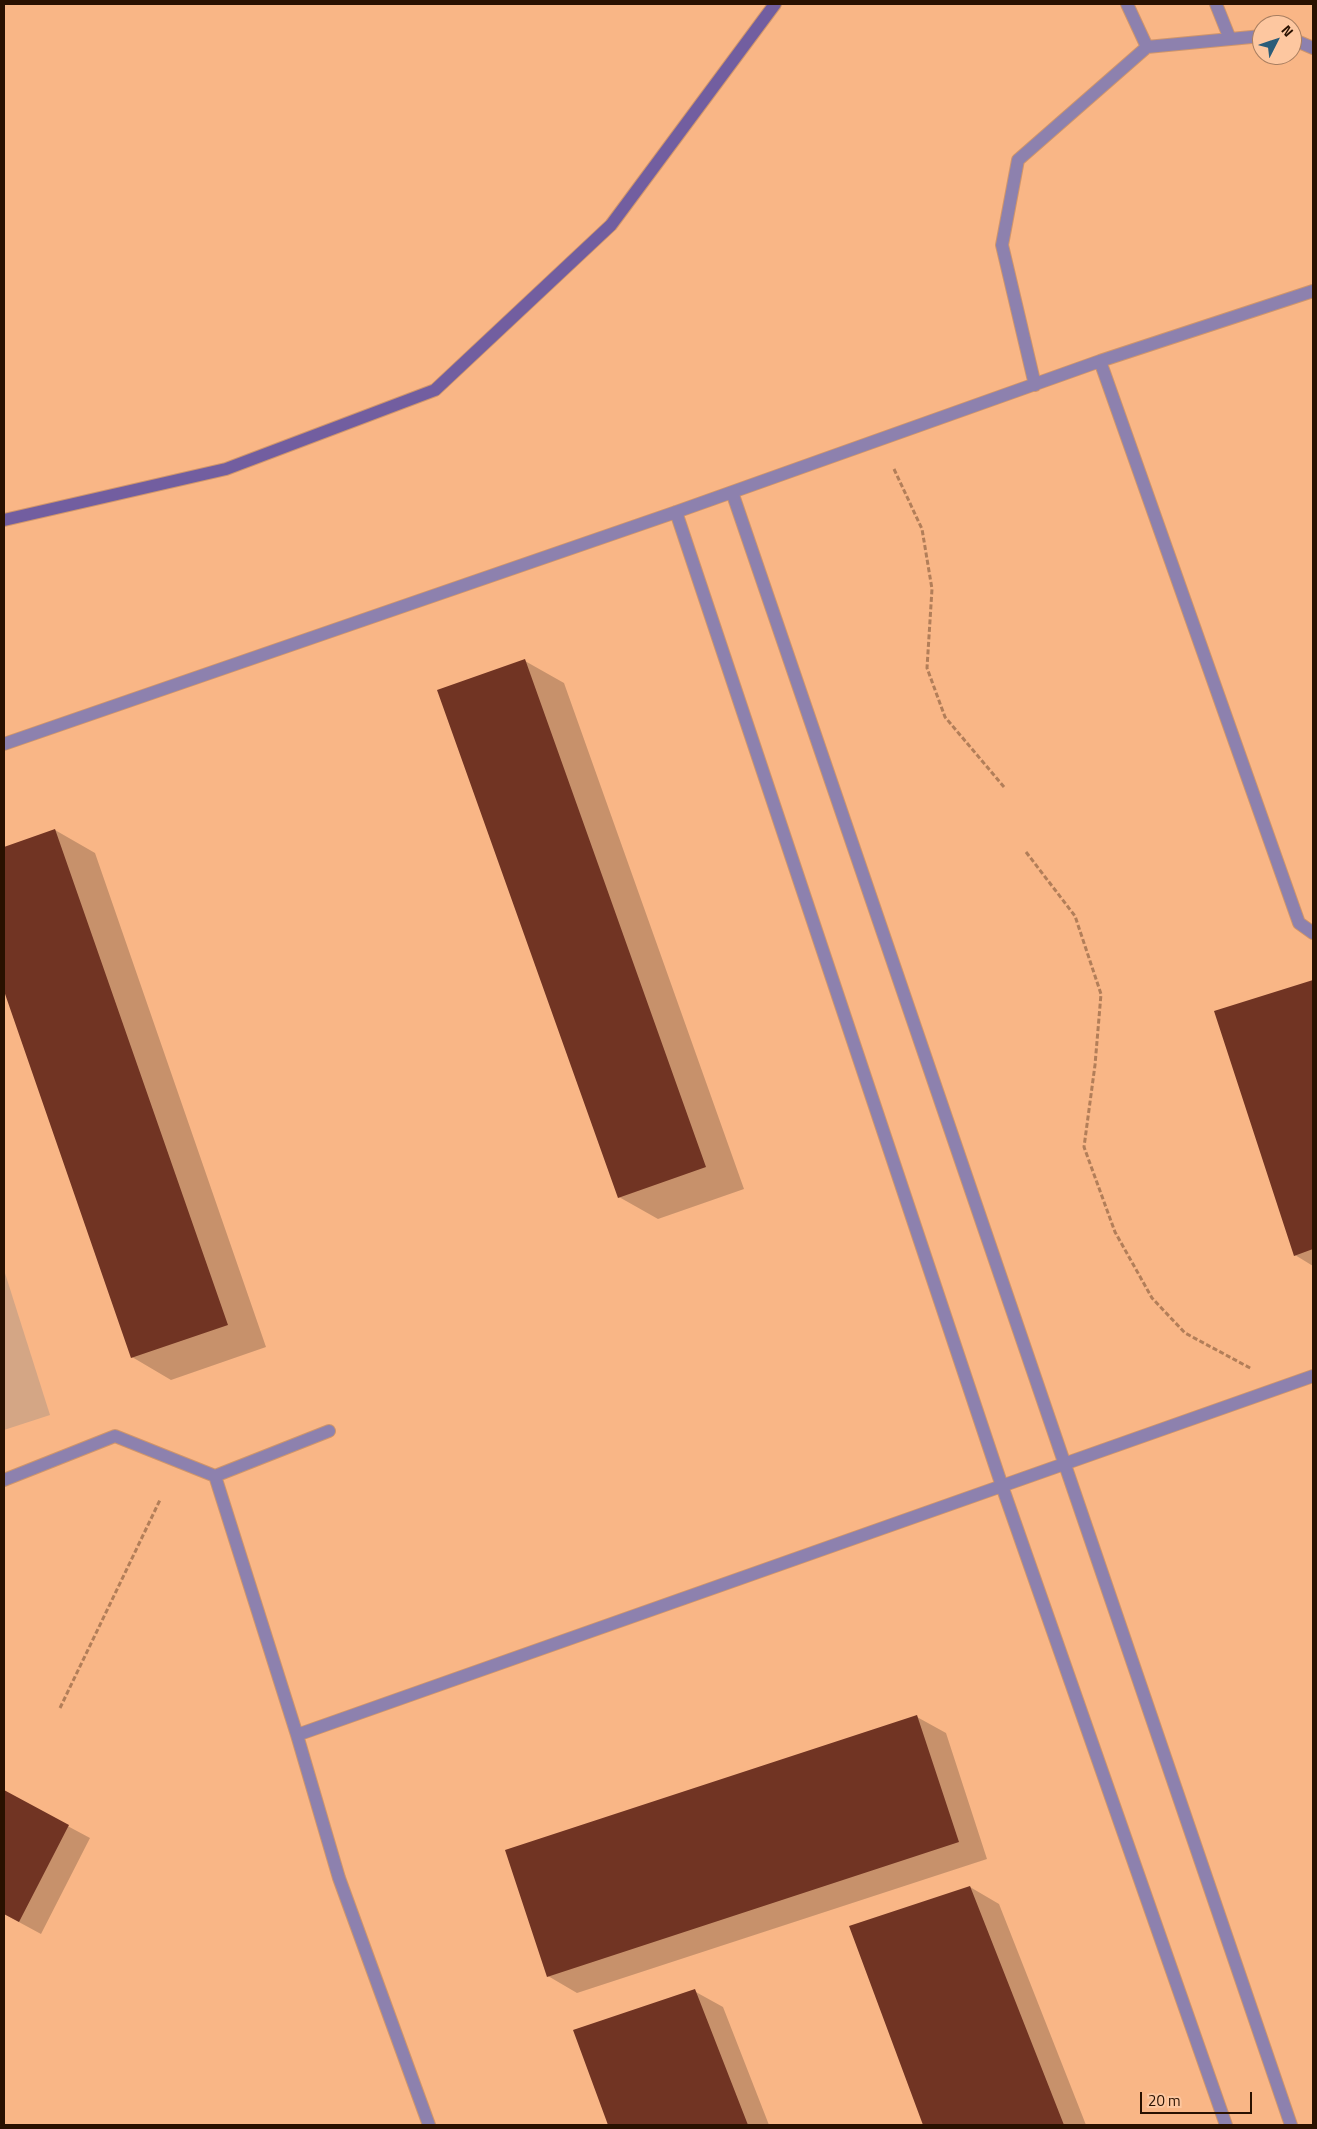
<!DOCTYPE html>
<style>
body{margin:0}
#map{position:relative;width:1317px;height:2129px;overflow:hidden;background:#f9b686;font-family:"Titillium Web",sans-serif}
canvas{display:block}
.frame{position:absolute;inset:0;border:5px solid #291100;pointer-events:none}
.north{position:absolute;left:1252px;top:15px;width:50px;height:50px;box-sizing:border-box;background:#fdc7a0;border:1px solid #a87e60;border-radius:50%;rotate:49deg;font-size:14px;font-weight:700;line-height:20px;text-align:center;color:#291100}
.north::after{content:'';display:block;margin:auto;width:18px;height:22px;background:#2a5c79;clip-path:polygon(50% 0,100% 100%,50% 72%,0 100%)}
.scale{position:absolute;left:1140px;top:2092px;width:112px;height:22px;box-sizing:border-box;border:2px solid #291100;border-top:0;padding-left:6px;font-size:15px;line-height:18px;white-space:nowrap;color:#291100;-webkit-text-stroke:4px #fdc7a0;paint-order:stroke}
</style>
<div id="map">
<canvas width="1317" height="2129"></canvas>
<div class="frame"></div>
<div class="north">N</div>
<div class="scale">20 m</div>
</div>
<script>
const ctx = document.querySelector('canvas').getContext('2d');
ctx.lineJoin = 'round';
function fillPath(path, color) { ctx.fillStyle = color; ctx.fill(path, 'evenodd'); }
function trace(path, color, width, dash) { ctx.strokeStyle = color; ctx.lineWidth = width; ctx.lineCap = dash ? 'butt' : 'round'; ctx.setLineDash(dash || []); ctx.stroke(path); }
fillPath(new Path2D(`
 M4 1270 50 1415 4 1430Z`), '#d4a685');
fillPath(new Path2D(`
 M525 661 564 683 744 1189 658 1219 619 1197Z
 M55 830 95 853 266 1347 171 1380 132 1357 4 988V848Z
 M1313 981V1266L1295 1255 1216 1012Z
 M917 1717 946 1733 987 1859 577 1993 548 1976Z
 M4 1792 90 1838 41 1934 4 1914Z
 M970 1887 999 1904 1086 2125H924L850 1927Z
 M694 1991 723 2007 769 2125H610L574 2030Z`), '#0003');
fillPath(new Path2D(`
 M525 659 706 1167 618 1198 437 690Z
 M55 829 228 1325 131 1358 4 991V847Z
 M1313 980V1249L1294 1256 1214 1011Z
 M917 1715 959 1842 547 1977 505 1850Z
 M4 1790 69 1825 19 1922 4 1914Z
 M970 1886 1064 2125H923L849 1926Z
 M695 1989 748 2125H608L573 2030Z`), '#713423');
const service = new Path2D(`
 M1127 4 1147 47
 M1216 4 1230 39
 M1292 39 1313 48
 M1100 361 1299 923 1313 933
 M1035 385 1002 245 1018 160 1147 47 1262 36
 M732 492 1291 2125
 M676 512 1002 1486 1226 2125
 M4 744 676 512 1100 361 1313 291
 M215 1476 329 1431
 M4 1480 115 1436 215 1476 297 1735 339 1878 429 2125
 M297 1735 1313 1376`);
const secondary = new Path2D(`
 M4 520 226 469 435 390 611 225 775 4`);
trace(service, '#cf956b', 14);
trace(secondary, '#cf956b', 14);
trace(new Path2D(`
 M894 469 922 529 932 589 927 668 945 717 1004 787
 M1026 852 1075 916 1101 994 1095 1065 1084 1147 1115 1232 1152 1298 1185 1333 1252 1369
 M60 1708 160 1500`), '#b27e59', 3, [5, 2.5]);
trace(service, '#8d81ae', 12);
trace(secondary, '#725ea0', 12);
</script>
